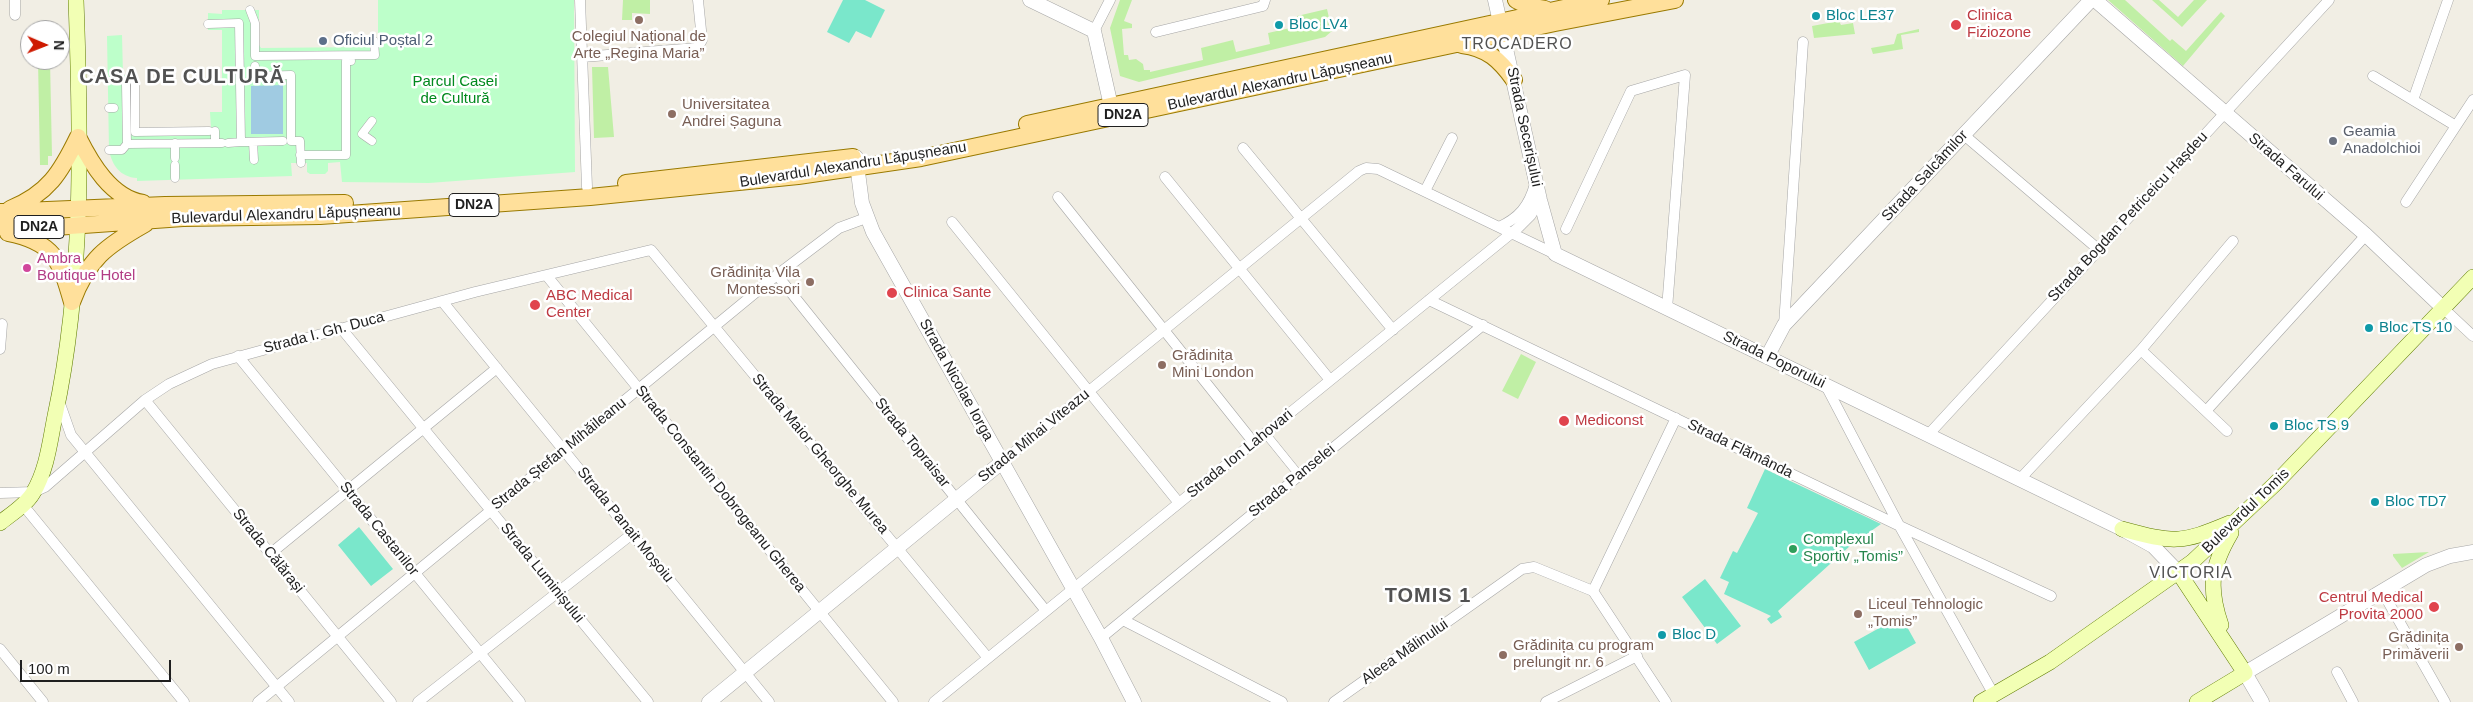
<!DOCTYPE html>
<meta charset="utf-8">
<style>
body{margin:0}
#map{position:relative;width:2473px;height:702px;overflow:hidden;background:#f1eee4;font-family:Arial,sans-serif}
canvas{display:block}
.north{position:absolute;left:20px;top:20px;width:50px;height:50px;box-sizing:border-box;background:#fff;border:1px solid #a5a5a5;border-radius:50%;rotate:91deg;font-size:14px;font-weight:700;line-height:20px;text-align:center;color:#1f1f1f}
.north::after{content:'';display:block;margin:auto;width:18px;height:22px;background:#ce1a00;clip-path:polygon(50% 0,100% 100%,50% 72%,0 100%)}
.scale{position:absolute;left:20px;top:660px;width:151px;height:22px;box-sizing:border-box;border:2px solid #1f1f1f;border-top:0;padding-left:6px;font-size:15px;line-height:18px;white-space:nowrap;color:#1f1f1f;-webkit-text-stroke:4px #fff;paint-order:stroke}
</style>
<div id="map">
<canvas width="2473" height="702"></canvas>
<div class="north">N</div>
<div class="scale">100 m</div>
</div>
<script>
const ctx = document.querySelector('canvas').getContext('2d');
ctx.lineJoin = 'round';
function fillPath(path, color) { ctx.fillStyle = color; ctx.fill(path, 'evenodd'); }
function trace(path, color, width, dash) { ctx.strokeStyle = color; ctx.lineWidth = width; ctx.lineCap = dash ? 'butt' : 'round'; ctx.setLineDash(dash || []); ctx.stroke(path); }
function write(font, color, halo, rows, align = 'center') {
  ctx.font = font + ' Arial,sans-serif'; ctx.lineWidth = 5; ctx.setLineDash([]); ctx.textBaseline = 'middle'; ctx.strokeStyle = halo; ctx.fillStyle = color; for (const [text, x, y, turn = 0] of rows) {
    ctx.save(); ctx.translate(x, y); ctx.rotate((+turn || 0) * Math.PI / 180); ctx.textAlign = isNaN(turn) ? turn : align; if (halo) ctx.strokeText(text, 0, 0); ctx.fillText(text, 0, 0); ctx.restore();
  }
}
fillPath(new Path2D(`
 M623 0H650V14L632 13V20H622Z
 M1120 0H1132L1124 21 1132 24V28L1122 29 1124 55H1128L1129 60 1136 59 1143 64 1144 70H1150V72L1203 60 1201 48 1233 40 1236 52 1270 44 1268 33 1299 26 1297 16 1327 9 1332 31 1325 37 1139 82 1120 76 1110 28Z
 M2108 0H2125L2170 41 2172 39 2186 51 2221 12 2225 16 2183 66Z
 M2152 0H2159L2178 17 2194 0H2207L2182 27Z
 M1839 21 1841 25 1853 23 1855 34 1814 38 1812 26Z
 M1919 29V32L1901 35 1903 49 1873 54 1871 48 1894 44 1897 34Z
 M38 60H50L52 156H48V165H40Z
 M592 67H608L614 137 594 138Z
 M1521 354 1536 362 1518 399 1502 391Z
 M2429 552 2402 568 2393 556V554Z`), '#c0efa5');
fillPath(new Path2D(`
 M378 0H574L575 172 429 183 342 182 340 162 328 163V171L325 174H310L307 172V163H291L292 176 137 181V178C120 177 112 165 109 150L107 36 122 35 123 75H137L138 130 211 129 210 112H222V30H208V13L222 14V10H259V45L261 48 366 47 372 41 378 40Z`), '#bdffca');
fillPath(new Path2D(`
 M843 0H865L885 10 871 38 856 31 849 43 827 32Z
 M1765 469 1881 524 1850 546 1778 611 1782 617 1771 624 1767 619 1771 616 1724 594 1729 582 1720 578 1733 551 1737 553 1758 513 1747 508Z
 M359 527 393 569 371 586 338 545Z
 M1705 579 1741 626 1717 644 1682 597Z
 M1901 616 1916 643 1869 670 1854 642Z`), '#7ae7cb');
fillPath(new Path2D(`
 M283 85V134H251V86Z`), '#a0cbe2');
const pedestrian = new Path2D(`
 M250 10 255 23V56L375 55 374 41
 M208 24 239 23 241 142 228 143
 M255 66V76L291 75V141H300L301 163
 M135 83V132L209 131
 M109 108H114
 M372 121 362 134 372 141
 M215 131V143
 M241 142 283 141
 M253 142 254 160
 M175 143V158
 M127 144 222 143
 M109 150H122L127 144 126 84 130 75
 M300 155H346V61H351
 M175 165V178
 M1265 433 1299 475`);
const minor = new Path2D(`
 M15 0V15
 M580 0 587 187
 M1094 31 1110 0
 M1156 32 1263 6 1265 0
 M582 57 697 48 702 40 698 0
 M2373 76 2456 126
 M2413 100 2448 0
 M1964 135 2098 249
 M1243 148 1393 330
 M1165 177 1330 380
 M1425 191 1452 138
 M1058 197 1254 443
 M2406 202 2473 100
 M952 222 1179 503
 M1499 227C1519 218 1529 206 1535 184
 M1566 229 1631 91 1685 75 1667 309
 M777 275 1046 611
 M547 276 893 702
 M1429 300 1904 528 2051 596
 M442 301 769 702
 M2443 308 2473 336
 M1784 325 1803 42
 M341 328 648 702
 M0 349 2 324
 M2141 350 2227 431
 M238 356 520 702
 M1826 386 1899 525 1994 695
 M145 400 391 702
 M59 401 71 435 289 702
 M2206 411 2366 235
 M1928 435 2329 0
 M1002 462 1359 171 1366 168 1378 169 1555 254
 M2020 479 2141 350 2233 241
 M0 493 34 492 45 487 145 400 169 384 212 364 475 292 651 250 988 658
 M23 505 184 702
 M270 554 497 368
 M1593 591 1676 418
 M2382 591 2445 702
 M1123 620 1282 702
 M1101 638 1483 325
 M0 649 43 702
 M2337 672 2353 702
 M258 702 777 275 839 228 866 218
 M418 702 632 534
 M934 702 1519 227 1531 215 1540 200
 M1334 702 1522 569 1534 567 1593 591 1666 702
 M1546 702 1637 656`);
const tertiary = new Path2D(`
 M1030 0 1094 31 1111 106
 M1495 0 1540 200 1555 254 2122 529 2153 546 2179 573
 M2095 0 2366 235 2443 308
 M856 157 862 203 873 232 1101 638 1134 702
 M1767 357 1784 325 2091 0
 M709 702 1002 462
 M2262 702 2245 673 2426 565 2450 556 2473 552`);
const secondary = new Path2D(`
 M0 523C11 514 26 505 33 493 47 470 50 441 55 416 84 281 81 138 76 0
 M2122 529C2174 543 2180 544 2230 523
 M2179 573 2245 673 2197 702
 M2221 625C2208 587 2211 567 2231 533
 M1981 702 2050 662 2192 562 2275 484 2473 277`);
const primary = new Path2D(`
 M1516 0 1528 6 1545 9
 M1462 45C1487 48 1500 60 1514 80
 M1027 124 1601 0
 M78 137C91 163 111 198 143 203
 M626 183 853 157
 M10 209C48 194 61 172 78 137
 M0 212 165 205 345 203
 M0 227H55L183 218 320 216 590 197 798 176 921 158 1555 23 1675 0
 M8 233C54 242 60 260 72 302
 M72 302C88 259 106 246 145 224`);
trace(pedestrian, '#a6a6a6', 9);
trace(minor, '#a6a6a6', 11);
trace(tertiary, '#a6a6a6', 15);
trace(secondary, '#5f7c00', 16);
trace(primary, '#9a7a00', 18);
trace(pedestrian, '#fff', 8);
trace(minor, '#fff', 10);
trace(tertiary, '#fff', 14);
trace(secondary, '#f2ffb4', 15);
trace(primary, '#ffe09b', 16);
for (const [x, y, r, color] of [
 [1816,16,5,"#0f9aa8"],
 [639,20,5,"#8d6e63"],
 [1279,25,5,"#0f9aa8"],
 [1956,25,6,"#e0444e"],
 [323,41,5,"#5c6f8a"],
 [672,114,5,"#8d6e63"],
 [2333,141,5,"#6b7280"],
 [27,268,5,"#d1479c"],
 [810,282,5,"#8d6e63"],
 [892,293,6,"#e0444e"],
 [535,305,6,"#e0444e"],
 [2369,328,5,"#0f9aa8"],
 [1162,365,5,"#8d6e63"],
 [1564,421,6,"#e0444e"],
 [2274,426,5,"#0f9aa8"],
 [2375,502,5,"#0f9aa8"],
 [1793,549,5,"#2e9e5b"],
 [2434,607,6,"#e0444e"],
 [1858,614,5,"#8d6e63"],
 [1662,635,5,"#0f9aa8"],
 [2459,647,5,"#8d6e63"],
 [1503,655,5,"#8d6e63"]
]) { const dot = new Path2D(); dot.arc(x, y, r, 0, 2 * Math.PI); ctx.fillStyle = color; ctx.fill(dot); trace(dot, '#fff', 2); }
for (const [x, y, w] of [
 [1123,115,50],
 [474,205,50],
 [39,227,50]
]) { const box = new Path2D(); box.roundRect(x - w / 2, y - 11.5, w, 23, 4); ctx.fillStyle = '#fff'; ctx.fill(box); trace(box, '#1f1f1f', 1); }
write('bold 14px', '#1f1f1f', null, [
 ["DN2A",1123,115],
 ["DN2A",474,205],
 ["DN2A",39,227]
]);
write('15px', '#0d838f', '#fff', [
 ["Bloc LE37",1826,16],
 ["Bloc LV4",1289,25],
 ["Bloc TS 10",2379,328],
 ["Bloc TS 9",2284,426],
 ["Bloc TD7",2385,502],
 ["Bloc D",1672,635]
], 'left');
write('15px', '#be3a42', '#fff', [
 ["Clinica",1967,16],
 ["Fiziozone",1967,33],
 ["Clinica Sante",903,293],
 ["ABC Medical",546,296],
 ["Center",546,313],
 ["Mediconst",1575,421],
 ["Centrul Medical",2423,598,"right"],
 ["Provita 2000",2423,615,"right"]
], 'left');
write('15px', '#785e54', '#fff', [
 ["Colegiul Național de",639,37,"center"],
 ["Arte „Regina Maria”",639,54,"center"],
 ["Universitatea",682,105],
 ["Andrei Șaguna",682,122],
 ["Grădinița Vila",800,273,"right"],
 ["Montessori",800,290,"right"],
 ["Grădinița",1172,356],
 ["Mini London",1172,373],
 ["Liceul Tehnologic",1868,605],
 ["„Tomis”",1868,622],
 ["Grădinița",2449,638,"right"],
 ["Primăverii",2449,655,"right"],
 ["Grădinița cu program",1513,646],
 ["prelungit nr. 6",1513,663]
], 'left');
write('15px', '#4e5e75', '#fff', [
 ["Oficiul Poștal 2",333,41]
], 'left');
write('15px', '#01891d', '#fff', [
 ["Parcul Casei",455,82],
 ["de Cultură",455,99]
]);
write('15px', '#1f1f1f', '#fff', [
 ["Bulevardul Alexandru Lăpușneanu",1280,82,-12],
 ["Strada Secerișului",1524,127,78],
 ["Bulevardul Alexandru Lăpușneanu",853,165,-9],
 ["Strada Farului",2286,167,41],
 ["Strada Salcâmilor",1925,176,-47],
 ["Bulevardul Alexandru Lăpușneanu",286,215,-2],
 ["Strada Bogdan Petriceicu Hașdeu",2128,217,-47],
 ["Strada I. Gh. Duca",324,333,-15],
 ["Strada Poporului",1774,360,26],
 ["Strada Nicolae Iorga",956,380,61],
 ["Strada Mihai Viteazu",1034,436,-39],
 ["Strada Topraisar",912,443,51],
 ["Strada Flămânda",1740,449,26],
 ["Strada Ștefan Mihăileanu",559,454,-39],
 ["Strada Maior Gheorghe Murea",820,454,50],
 ["Strada Ion Lahovari",1240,454,-39],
 ["Strada Panselei",1292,481,-39],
 ["Strada Constantin Dobrogeanu Gherea",720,489,51],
 ["Bulevardul Tomis",2246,511,-44],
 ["Strada Panait Moșoiu",625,525,51],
 ["Strada Castanilor",379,529,51],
 ["Strada Călărași",268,551,51],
 ["Strada Luminișului",542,573,51],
 ["Aleea Mălinului",1405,652,-35]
]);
write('15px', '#5b616d', '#fff', [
 ["Geamia",2343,132],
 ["Anadolchioi",2343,149]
], 'left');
write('15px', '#b23c85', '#fff', [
 ["Ambra",37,259],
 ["Boutique Hotel",37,276]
], 'left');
write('15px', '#27864d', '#fff', [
 ["Complexul",1803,540],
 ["Sportiv „Tomis”",1803,557]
], 'left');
ctx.letterSpacing = '1px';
write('16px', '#525252', '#fff', [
 ["TROCADERO",1517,45],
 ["VICTORIA",2191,574]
]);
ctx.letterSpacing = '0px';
ctx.letterSpacing = '1px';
write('bold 20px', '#525252', '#fff', [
 ["CASA DE CULTURĂ",182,77],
 ["TOMIS 1",1428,596]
]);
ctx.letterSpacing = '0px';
</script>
